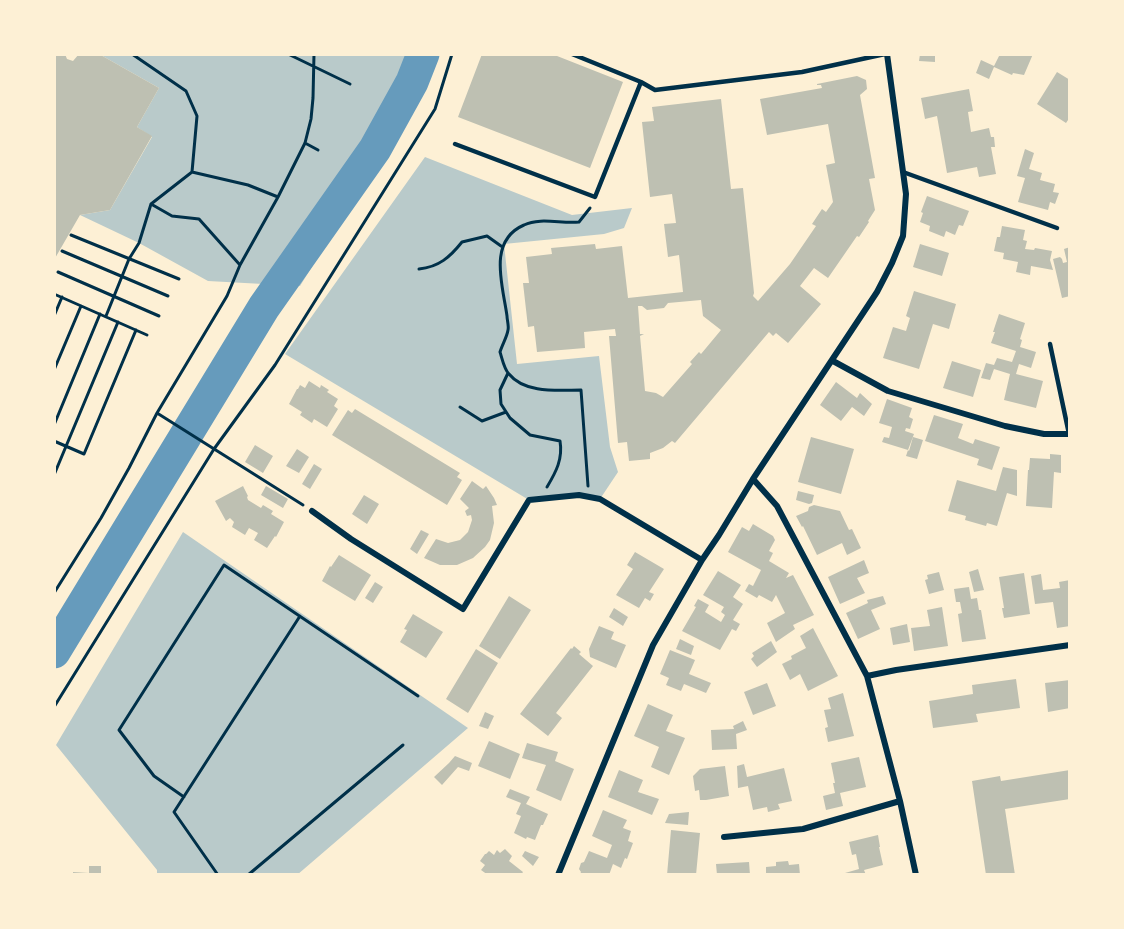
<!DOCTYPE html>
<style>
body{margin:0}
#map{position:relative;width:1124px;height:929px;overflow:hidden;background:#fdf0d5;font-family:"DejaVu Sans",sans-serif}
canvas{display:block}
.frame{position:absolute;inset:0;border:56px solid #fdf0d5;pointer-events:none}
</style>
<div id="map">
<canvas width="1124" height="929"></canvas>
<div class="frame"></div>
</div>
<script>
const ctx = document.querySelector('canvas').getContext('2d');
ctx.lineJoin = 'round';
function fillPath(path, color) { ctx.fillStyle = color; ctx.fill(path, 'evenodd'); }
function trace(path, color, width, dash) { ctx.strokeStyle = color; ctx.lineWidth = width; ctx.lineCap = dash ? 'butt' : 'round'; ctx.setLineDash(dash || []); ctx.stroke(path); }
fillPath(new Path2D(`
 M99 54H429L413 104 300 286 208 281 139 243 80 215 110 210 152 137 137 127 159 88Z
 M425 157 572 215 632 208 624 228 604 234 504 244 517 364 599 356 610 447 618 472 600 499 579 495 529 500 285 354Z
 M183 532 468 728 297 875H157V870L56 745Z`), '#b9caca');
trace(new Path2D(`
 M54 652 264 307 375 149 412 82 423 54`), '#669bbc', 33);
fillPath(new Path2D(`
 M54 54H65L67 59 73 61 79 54H99L159 88 137 127 152 136 110 210 80 215 54 260Z
 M482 54H552L623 82 590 168 458 117Z
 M920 54H935V62L919 61Z
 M1000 54H1033L1024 75 1013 73 1012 75 994 67 989 79 976 73 981 60 994 66Z
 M1057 72 1070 80V117L1066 123 1037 104Z
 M857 76 866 80 867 89 860 95 875 178 869 179 875 210 868 221 869 222 859 237 857 236 828 278 814 268 800 286 821 304 788 343 776 333 773 336 769 332 675 443 672 441 663 448 650 453V459L629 461 627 442 618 443 609 336H616L615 329 584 332 585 348 537 352 534 326 528 327 523 283H529L526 257 552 254 551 248 595 244 596 249 622 246 628 298 683 292 679 255 668 257 664 224 676 223 672 194 650 197 642 122 654 121 652 107 721 99 731 189 743 188 754 293 753 296 758 301 790 264 816 226 812 224 822 209 826 212 833 202 826 165 835 163 828 124 767 135 760 99 822 88 821 85H817V84ZM701 300 703 316 721 330 701 354 699 352 690 362 692 364 663 397 656 393 645 391 640 336 644 334H640L638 306H642L647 310 664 308 668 303Z
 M969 89 973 111 968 112 971 132 989 128 991 137H994L995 147H991L996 174 979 177 977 167 947 173 937 116 925 119 921 98Z
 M1025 149 1034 153 1029 169 1042 173 1040 180 1055 184 1053 192 1059 193 1055 204 1050 202 1048 210 1018 202 1025 178 1017 176Z
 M927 196 969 211 963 226 959 225 955 235 946 231 944 237 929 231 930 226 920 222 923 213 921 212Z
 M1002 226 1025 230 1023 240 1027 241 1025 249 1034 250 1035 248 1052 251 1050 260 1053 270 1031 266 1030 275 1016 272 1018 262 1003 259 1004 253 994 251 997 237H1000Z
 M920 244 949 253 942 276 913 267Z
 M1070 247V296L1062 298 1053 259 1060 257 1062 259 1063 263 1067 262 1064 249Z
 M914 291 956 304 949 329 933 324 919 369 883 358 893 327 906 331 910 318 906 316Z
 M999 314 1025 323 1020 339 1022 340 1020 347 1036 352 1031 368 1019 364 1016 374 1043 381 1036 408 1004 400 1010 374 994 369 990 380 981 378 986 363 994 365 997 358 1012 362 1016 351 991 343 995 332H993Z
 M952 361 981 370 973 397 943 388Z
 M309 381 320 388 321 385 329 390 327 392 338 399 334 406 338 409 327 427 314 419 312 423 300 415 302 412 289 404 297 389H298L300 385 305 388Z
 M836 382 857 398 860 393 872 404 864 416 852 407 841 421 820 405Z
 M887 399 912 408 909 417 913 419 910 429 906 428 905 431 914 434 908 450 909 451 913 437 923 440 917 459 906 456 908 450 882 442 884 437 889 438 892 427 879 423Z
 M355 409 460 473 457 477 462 480 447 505 332 435 348 410 352 413Z
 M934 415 963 424 958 438 973 444 975 439 1000 447 992 470 977 465 979 459 925 441Z
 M811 437 854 449 841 494 798 482Z
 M255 445 273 456 263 473 245 462Z
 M297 449 309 457 299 473 286 466Z
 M1050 454 1061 455V473L1054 472 1052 508 1026 506 1028 470H1029L1030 458 1050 459Z
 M314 464 322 469 310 489 302 484Z
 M1003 467 1017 470V496L1007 493 997 526 987 523 986 526 965 520 966 516 948 511 957 480 996 491Z
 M472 481 483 489 486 486 494 498 497 505 492 506 494 523 490 540 485 547 473 558 457 565H440L424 558 436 539 448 543 460 540 468 532 472 520 471 515 467 516 465 511 469 508 460 499Z
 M243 486 248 496 247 497 248 500 261 508 263 505 273 511 271 514 284 522 276 537 275 536 267 548 254 540 258 533 249 528 245 535 232 527 234 522 230 518 226 521 215 501Z
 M266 486 288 499 283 508 261 495Z
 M798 491 814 495 812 503 809 504 796 500Z
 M364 495 379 504 367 524 352 514Z
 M814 505 840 511 849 530 852 529 861 548 847 555 842 543 817 555 803 526 802 527 796 516 808 511 809 507Z
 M753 524 773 536 775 540 769 551 773 553 769 561 789 573 786 578 793 575 814 615 793 625 795 629 776 642 767 623 785 613 776 595 772 602 759 595 757 598 745 591 749 584 753 586 761 570 728 552 742 527 749 531Z
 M421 530 429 534 417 554 410 549Z
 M635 552 664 569 649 592 654 594 650 601 645 598 639 608 616 595 633 569 627 565Z
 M339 555 371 575 355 601 322 581 330 566 331 567Z
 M864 560 869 573 857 578 865 593 840 604 828 577Z
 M978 569 984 590 974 592 969 572Z
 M718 571 741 585 733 597 743 604 733 620 740 624 736 631 732 629 720 650 682 631 696 607 694 606 698 599 709 605 705 612 721 622 725 615 721 612 724 607 703 595Z
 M939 572 944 590 929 594 925 580 928 579 927 575Z
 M1024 573 1030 614 1004 618 1002 608H1004L999 577Z
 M1041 574 1043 590 1060 588 1059 582 1070 580V626L1057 628 1053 602 1035 604 1031 576Z
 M375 582 383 587 373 603 365 598Z
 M969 587 971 599 977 598 979 610H981L986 639 962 642 958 614 962 613 960 602H956L954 589Z
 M509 596 531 610 500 659 479 646Z
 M883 596 886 604 871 610 880 629 858 639 846 613 868 603 867 600Z
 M942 607 948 646 914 651 911 628 930 626 927 610Z
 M614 608 628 617 623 626 609 617Z
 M413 614 443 632 426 658 400 642 407 630 404 629Z
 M907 624 910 642 893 645 890 628Z
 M599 626 614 632 611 639 626 645 616 668 590 657 589 649Z
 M813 628 838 676 808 691 800 674 790 680 782 664 792 659 791 656 806 648 800 636Z
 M680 639 694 646 691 655 676 649Z
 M771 641 777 652 757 667 751 659 754 656 752 653Z
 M574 646 581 652 579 654 593 666 556 713 562 718 548 736 520 714 571 648 572 649Z
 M476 649 498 663 468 713 446 699Z
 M670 650 695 660 689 674 711 683 706 693 684 684 681 691 666 685 669 678 660 674Z
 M1016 679 1020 708 976 714 978 722 933 728 929 701 973 694 972 685Z
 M1070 680V708L1048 712 1045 683Z
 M767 683 776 706 753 715 744 692Z
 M843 693 854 736 828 742 825 728 828 727 824 710 831 709 828 698Z
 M648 704 673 715 666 731 685 738 669 775 651 767 659 747 634 736Z
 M485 712 494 716 488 729 479 726Z
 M743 721 747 730 736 734 737 749 712 750 711 730 734 729 733 726Z
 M489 741 520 754 510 779 478 766Z
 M527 743 558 752 555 761 574 769 561 801 536 790 546 765 522 758Z
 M455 756 472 763 469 771 458 767 442 785 434 777 449 763Z
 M859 757 866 787 840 793 843 806 826 810 823 796 835 793 833 783H835L831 763Z
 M744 764 747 777 784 768 792 801 778 804 780 809 768 812 767 807 753 810 748 786 738 788 737 766Z
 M725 766 729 796 706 800H700L699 790 695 791 693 776 700 769Z
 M619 770 643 780 638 792 659 799 652 815 608 797Z
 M1070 770V799L1005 809 1015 875H986L972 781 1000 776 1001 781Z
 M510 789 530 797 526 804 548 814 543 825H541L535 840 527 837 526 839 514 833 521 816 516 814 521 803 506 797Z
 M603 810 627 820 623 828 631 831 628 841 633 843 627 859 625 858 621 868 613 864 609 875H582L580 874 581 872 579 869 581 863 584 862 589 851 607 858 612 845 592 836Z
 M689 812 688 825 665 823 669 814Z
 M671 830 700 833 696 875H667Z
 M878 835 880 847H879L883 865 864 870 866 875H846L845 873 859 869 856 854 852 855 849 842Z
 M505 849 512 856 509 861 523 872 521 875H488L481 870 485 865 480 861 485 854H486L489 851 494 855 497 850 500 853Z
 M525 851 539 857 533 866 522 856Z
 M788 861 789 865 799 864 800 875H766V867L776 866V862Z
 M749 862 750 875H717L716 864Z
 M89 866H101V875H73V872L89 873Z`), '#bec0b2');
trace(new Path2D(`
 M288 54 350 84
 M305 143 318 150
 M192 172 248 185 278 197
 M151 204 172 216 199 219 240 265
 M71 235 179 279
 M62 251 168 296
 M419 269C439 267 450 257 462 242L487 236 501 246
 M58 272 159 316
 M54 294 147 335
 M54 316 62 297
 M106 316 129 259 139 243 151 204 192 172 197 116 186 91 132 54
 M54 370 81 306
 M508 373 500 390 501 404 510 418 530 435 560 441C563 459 556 472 547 487
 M460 407 482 421 506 412
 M157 413 303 505
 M54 425 100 314
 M54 441 84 454 136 330
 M54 475 118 322
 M588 486 581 390C559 390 525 394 509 374 504 369 502 358 500 352 502 345 507 337 508 330 509 326 507 320 507 316 503 286 487 241 524 225 540 217 562 224 579 222L590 208
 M54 593 101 518 129 468 157 413 227 296 240 265 278 197 305 143 311 119 313 98 314 54
 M54 707 214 449 275 365 435 109 452 54
 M184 797 154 776 119 730 224 565 418 696
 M218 875 174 812 300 616
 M248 875 403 745`), '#003049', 3);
trace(new Path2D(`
 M572 54 641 82 655 90 802 72 885 54
 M455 144 595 197 641 82
 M903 172 1057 228
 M1050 344 1069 434`), '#003049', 4.5);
trace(new Path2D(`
 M833 361 888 391 1005 426 1044 434H1070
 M753 479 777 506 867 676 900 801 916 875
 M312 511 351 539 463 609 529 500 579 495 600 499 702 560
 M867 676 896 670 1070 645
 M724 837 803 829 900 801
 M558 875 653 645 702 560 719 535 753 479 877 292 892 263 903 236 906 194 887 54`), '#003049', 6);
</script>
